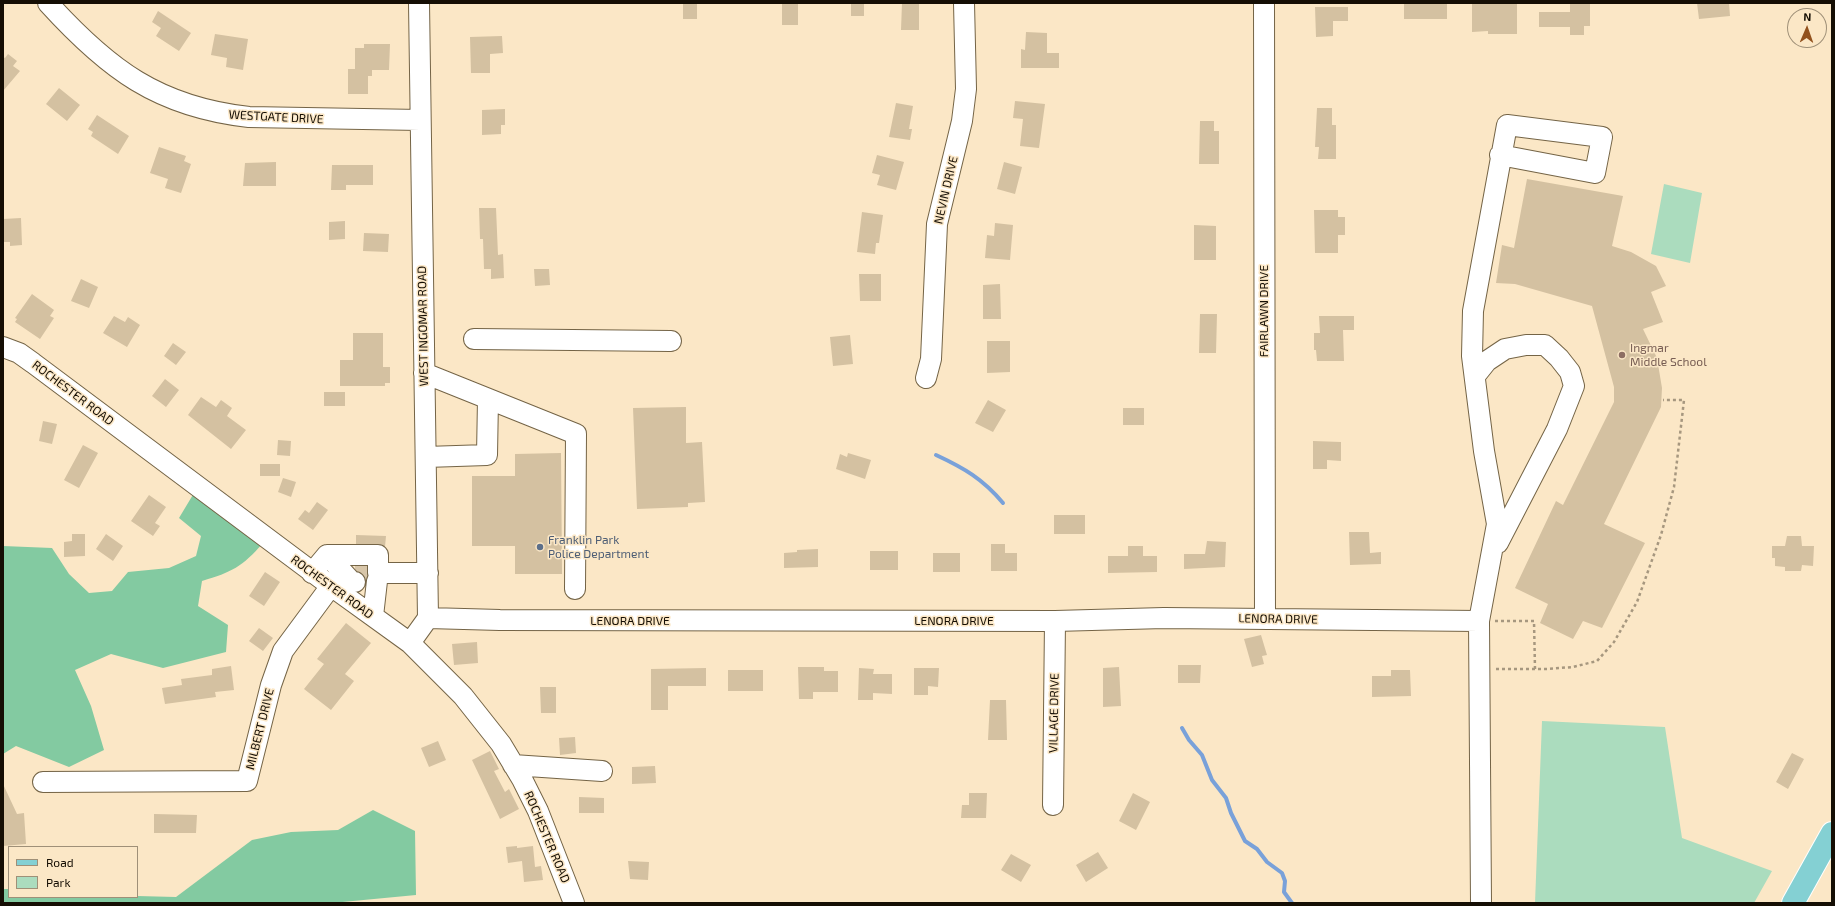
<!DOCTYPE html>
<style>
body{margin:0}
#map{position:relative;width:1835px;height:906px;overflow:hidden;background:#fbe7c6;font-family:"Exo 2",sans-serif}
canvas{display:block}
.frame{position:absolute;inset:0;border:4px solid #150e04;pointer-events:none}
.legend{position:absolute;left:8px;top:846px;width:130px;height:52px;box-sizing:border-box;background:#fbe7c6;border:1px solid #9f9078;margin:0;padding:5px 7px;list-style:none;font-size:12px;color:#150e04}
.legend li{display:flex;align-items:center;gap:8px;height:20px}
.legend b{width:20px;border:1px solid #9f9078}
.north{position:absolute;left:1787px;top:8px;width:40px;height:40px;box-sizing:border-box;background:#fbe7c6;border:1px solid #9f9078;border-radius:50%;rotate:2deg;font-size:11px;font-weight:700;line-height:16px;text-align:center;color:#150e04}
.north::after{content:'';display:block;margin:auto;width:14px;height:18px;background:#92511d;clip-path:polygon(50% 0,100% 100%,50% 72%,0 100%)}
</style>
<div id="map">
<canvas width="1835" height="906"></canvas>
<div class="frame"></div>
<ul class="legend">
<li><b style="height:5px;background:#84d0d3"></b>Road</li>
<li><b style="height:11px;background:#abdcbe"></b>Park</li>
</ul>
<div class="north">N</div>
</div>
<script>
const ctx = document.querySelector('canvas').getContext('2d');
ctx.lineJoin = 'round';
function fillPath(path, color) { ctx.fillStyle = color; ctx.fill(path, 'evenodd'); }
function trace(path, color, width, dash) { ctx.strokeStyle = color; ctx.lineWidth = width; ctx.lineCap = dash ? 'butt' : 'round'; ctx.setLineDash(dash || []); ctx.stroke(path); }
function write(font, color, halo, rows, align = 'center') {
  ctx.font = font + ' "Exo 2",sans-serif'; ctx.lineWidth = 3; ctx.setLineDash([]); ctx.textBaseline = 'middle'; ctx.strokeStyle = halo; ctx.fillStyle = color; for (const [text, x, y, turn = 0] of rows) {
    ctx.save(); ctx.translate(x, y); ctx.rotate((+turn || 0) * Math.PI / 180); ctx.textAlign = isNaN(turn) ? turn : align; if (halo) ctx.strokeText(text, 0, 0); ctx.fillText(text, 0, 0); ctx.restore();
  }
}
fillPath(new Path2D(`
 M1664 184 1702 193 1690 263 1651 254Z
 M1542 721 1665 727 1682 838 1772 871 1754 903H1535Z`), '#abdcbe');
fillPath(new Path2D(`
 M194 493 263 543C242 567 232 572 202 581L198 606 228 625 226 652 163 668 111 654 75 670 91 706 104 750 69 767 16 746 3 754V546L52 548 69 574 89 593 112 591 128 572 169 568 196 556 201 536 179 518Z
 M373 810 415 831 416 895 332 903H3V889H9V897H137V896L176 897 252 840 291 832 338 830Z`), '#83caa1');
trace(new Path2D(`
 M936 455C964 468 983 479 1003 503
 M1182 728 1189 740 1202 755 1212 780 1226 798 1231 813 1245 841 1257 849 1267 862 1282 873 1285 881 1284 892 1292 903`), '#79a1d9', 4);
fillPath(new Path2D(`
 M683 3H697V19H683Z
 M782 3H798V25H782Z
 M851 3H864V16H851Z
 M902 3H919V30H901Z
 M1404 3H1447V19H1404Z
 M1472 3H1517V34H1488V31L1472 32Z
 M1570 3H1590V26H1584V35H1570V27H1539V12H1570Z
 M1697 3H1729L1730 16 1699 19Z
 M1315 7H1348V21H1333V36L1316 37Z
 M158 11 191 33 179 51 156 36 161 28 152 22Z
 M1026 32 1047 33V53H1059V68H1021V49L1025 50Z
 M215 34 248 39 243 70 226 67 227 58 211 55Z
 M502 36 503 53 490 54V73H471L470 37Z
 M364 44H390L389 70H372V76H368V94H348V69H355V48H364Z
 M8 54 17 61 13 66 20 71 3 91V57L5 58Z
 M59 88 80 105 67 121 46 104Z
 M1015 101 1045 104 1039 148 1020 146 1023 119 1013 118Z
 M896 103 913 106 909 129H912L910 140 889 137Z
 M1317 108H1332V125H1336V159H1318L1319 147H1315Z
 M505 109V125H501V134L482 135V110Z
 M97 115 129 136 118 154 91 136 93 132 88 129Z
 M1200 121H1214V131H1219V164H1199Z
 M159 147 186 156 184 161 191 164 181 193 165 188 168 179 150 173Z
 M877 155 904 162 896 190 877 185 880 175 872 173Z
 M276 162V186H243L245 163Z
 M1004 162 1022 167 1015 194 997 189Z
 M332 165H373V185H346V190H331Z
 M1527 179 1623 196 1612 246 1631 252 1656 266 1666 286 1651 292 1663 322 1643 329 1657 358 1662 388 1661 407 1604 524 1645 543 1602 628 1583 621 1573 639 1540 623 1548 604 1515 588 1556 501 1563 505 1614 402V387L1592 306 1515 284 1496 283 1502 245 1514 248Z
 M479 208H496L498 255 503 254 504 278 491 279V269H484L483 239H480Z
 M1314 210H1338V217H1345V235H1338V253H1315Z
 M862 212 883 215 879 243H876L875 254 857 252Z
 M21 218 22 245 10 246V242H3V219Z
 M345 221V239L329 240V222Z
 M995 223 1013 225 1010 260 985 258 987 235 994 236Z
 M1194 225 1216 226V260H1194Z
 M364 233 389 234 388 252 363 251Z
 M534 269H549L550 285 535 286Z
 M859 274H881V301H860Z
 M81 279 98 287 89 308 71 301Z
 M1000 284 1001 319H983V285Z
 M32 294 54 310 50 316 54 318 40 339 15 322 17 319 15 318Z
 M1200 314H1217L1216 353H1199Z
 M114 316 125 322 128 317 140 325 127 347 103 333Z
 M1319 316H1354V330H1343L1344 361H1317L1316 350H1314V333H1320Z
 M353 333H383V367H390V383H385V386H340V360H353Z
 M850 335 853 364 833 366 830 337Z
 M987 341H1010V372L987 373Z
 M173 343 186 352 176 365 164 356Z
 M165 379 179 390 166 407 152 396Z
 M324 392H345V406H324Z
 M201 397 216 407 221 400 232 408 227 416 246 430 231 449 188 415Z
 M988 400 1006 410 993 432 975 423Z
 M686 407V443L702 442 705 502 688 503V507L637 509 633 408Z
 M1123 408H1144V425H1123Z
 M43 421 57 424 52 444 39 441Z
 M278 440 291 441 290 456 277 455Z
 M1313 441 1341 442V461L1327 460V469H1313Z
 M83 445 98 453 79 488 64 480Z
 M561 453 562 574H515V546H472V476H515V454Z
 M848 453 871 460 865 479 836 469 840 454 847 457Z
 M260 464H280V476H260Z
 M283 478 296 482 291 497 278 492Z
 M149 495 166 507 155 523 160 526 153 536 131 521Z
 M317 502 328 510 313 530 298 519 305 510 309 513Z
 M1054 515H1085V534H1054Z
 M1349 532H1369L1370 553 1381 552V564L1350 565Z
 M72 534H85V556L64 557V542L72 541Z
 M106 534 123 546 113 561 96 549Z
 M356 535 386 536 385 547 378 544H356Z
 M1787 536H1801L1802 546H1814L1813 566 1802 565 1801 571H1785V567L1775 566V558H1772V546H1785Z
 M1207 541 1226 542 1225 567 1184 569V554H1205Z
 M991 544H1005V553H1017V571H991Z
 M1128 546H1143V556H1157V572L1108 573V556H1128Z
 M818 549V567L784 568V553L797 552V550Z
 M870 551H898V570H870Z
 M933 553H960V572H933Z
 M265 572 280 582 264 606 249 596Z
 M346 623 371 643 345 674 354 681 331 710 304 689 324 664 317 659Z
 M259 628 273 638 263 651 249 641Z
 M1261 635 1267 655 1262 656 1264 664 1252 667 1244 639Z
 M477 642 478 663 454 665 452 644Z
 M1178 665H1201L1200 683H1178Z
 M231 666 234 690 215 692 216 697 165 704 162 688 182 685 181 679 212 675V669Z
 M798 667H824V671H838V692H813V699H799Z
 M1119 667 1121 706 1103 707V668Z
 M706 668V686H668V710H651V669Z
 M859 668 874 669 873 674H892V694L873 693V700H858Z
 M914 668H939L938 687 928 686V695H914Z
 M728 670H763V691H728Z
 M1391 670H1410L1411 696 1372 697V676H1391Z
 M540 687H556V713H541Z
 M990 700H1006L1007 740H988Z
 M575 737 576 753 560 755 559 738Z
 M438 741 446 760 429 767 421 748Z
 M490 751 499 769 494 771 505 792 509 789 519 809 500 819 472 760Z
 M1792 753 1804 759 1788 789 1776 782Z
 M655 766 656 783 632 784V767Z
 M3 784 17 814 24 813 26 844 3 846Z
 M969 793H987L986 818H961L962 805H969Z
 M1133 793 1150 802 1136 830 1119 821Z
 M579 797 604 798V813H579Z
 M154 814 197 815 196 833H154Z
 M517 846V848L533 846 535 867 541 866 543 880 524 882 522 861 508 863 506 847Z
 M1098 852 1108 868 1086 882 1076 865Z
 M1011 854 1031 865 1021 882 1001 870Z
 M628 861 649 862 648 880 630 879Z`), '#d4c1a1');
trace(new Path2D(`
 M355 572H371`), '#d8c6a9', 20, [20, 10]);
const minor = new Path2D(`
 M48 3C108 69 158 107 249 117L420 120
 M1264 3 1265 618
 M474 339 671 341
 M3 347 19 353 33 363 331 586 410 643 463 696 501 744 522 779 538 811 574 903
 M424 373 576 434 575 589
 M1475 376 1487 361 1505 349 1526 345H1545L1559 358 1570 372 1574 386 1557 429 1498 543
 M926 378 931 359 937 224 962 121 966 89 964 3
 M426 457 487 455 488 399
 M327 555 352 582H355
 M312 573 327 555H378V573H428
 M373 616 377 581
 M428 618 500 620 1055 621 1164 618 1479 621
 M410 643 428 618 419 3
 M513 765 602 771
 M43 782 247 781 271 685 283 651 331 586
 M1053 805 1055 621
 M1481 903 1479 621 1497 524 1484 451 1472 356 1473 311 1507 125 1602 137 1595 173 1500 155`);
const major = new Path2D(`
 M1793 903 1832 833`);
trace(minor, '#746446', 22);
trace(major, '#fff', 24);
trace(new Path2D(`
 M1495 621H1534L1535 669
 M1496 669H1547L1573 667 1597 661 1614 642 1637 602 1661 535 1674 487 1684 400H1663`), '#a6977f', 2.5, [3, 3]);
trace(minor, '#fff', 20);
trace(major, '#84d0d3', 22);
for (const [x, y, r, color] of [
 [1622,355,4,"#8d6e63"],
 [540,547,4,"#5c6f8a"]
]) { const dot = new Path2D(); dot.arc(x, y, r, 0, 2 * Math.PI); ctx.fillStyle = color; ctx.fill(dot); trace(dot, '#fbe7c6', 1.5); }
write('12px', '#150e04', '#fbe7c6', [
 ["WESTGATE DRIVE",276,117,3],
 ["NEVIN DRIVE",946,190,-77],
 ["FAIRLAWN DRIVE",1264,311,-90],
 ["WEST INGOMAR ROAD",423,326,-91],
 ["ROCHESTER ROAD",73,393,37],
 ["ROCHESTER ROAD",332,587,36],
 ["LENORA DRIVE",1278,619,1],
 ["LENORA DRIVE",630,621],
 ["LENORA DRIVE",954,621],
 ["VILLAGE DRIVE",1054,713,-89],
 ["MILBERT DRIVE",260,729,-76],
 ["ROCHESTER ROAD",547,837,67]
]);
write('12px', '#785e54', '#fbe7c6', [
 ["Ingmar",1630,348],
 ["Middle School",1630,362]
], 'left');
write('12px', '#4e5e75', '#fbe7c6', [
 ["Franklin Park",548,540],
 ["Police Department",548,554]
], 'left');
</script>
